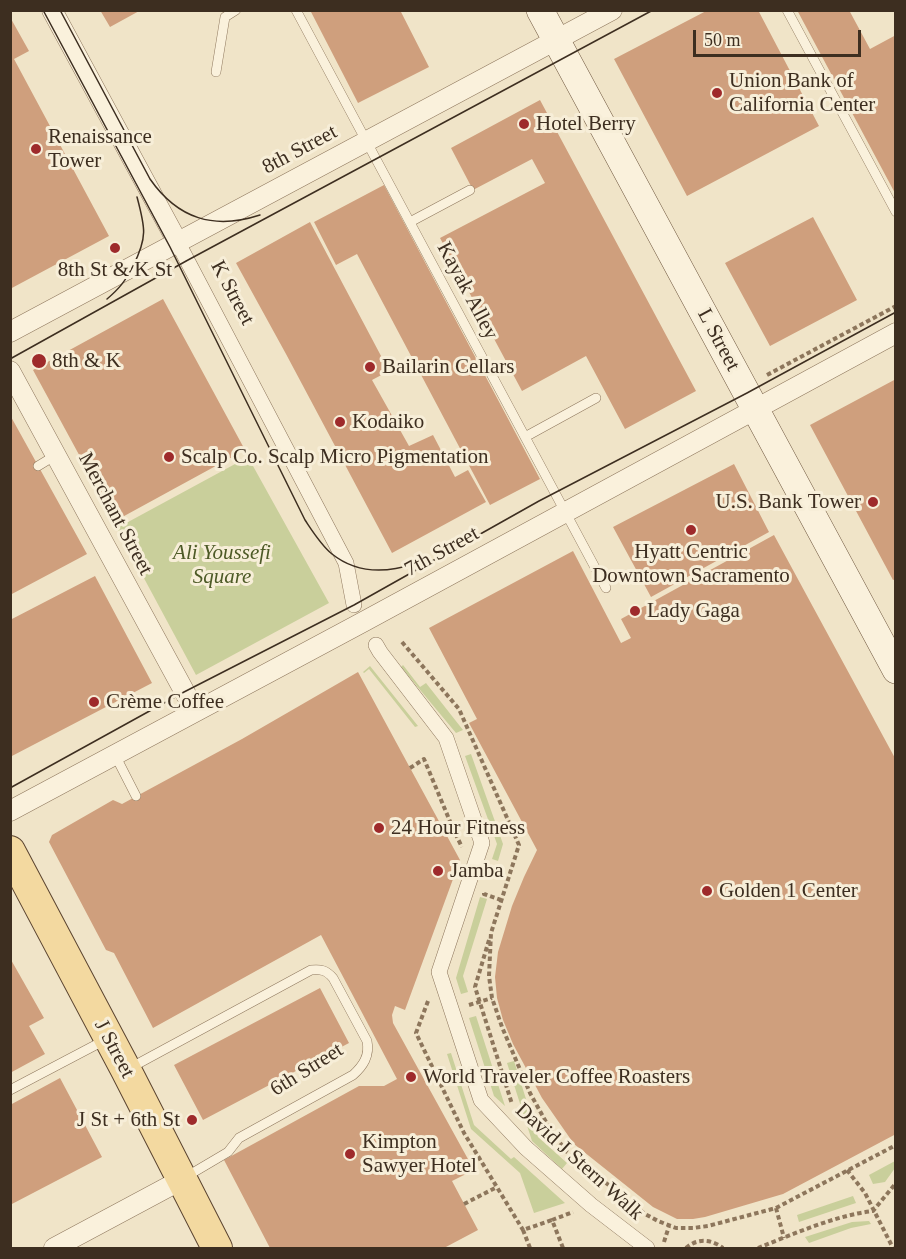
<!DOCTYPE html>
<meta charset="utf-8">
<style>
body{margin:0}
#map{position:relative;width:906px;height:1259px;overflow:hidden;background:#f0e4c8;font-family:"Times New Roman",serif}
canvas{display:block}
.frame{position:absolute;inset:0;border:12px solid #3d2e20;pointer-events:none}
.scale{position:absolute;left:693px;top:30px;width:168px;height:27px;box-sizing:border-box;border:3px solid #3d2e20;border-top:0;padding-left:8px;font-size:18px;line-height:21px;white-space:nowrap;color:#3d2e20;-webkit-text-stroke:4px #f7eed8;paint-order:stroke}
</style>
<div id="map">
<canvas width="906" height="1259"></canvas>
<div class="frame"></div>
<div class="scale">50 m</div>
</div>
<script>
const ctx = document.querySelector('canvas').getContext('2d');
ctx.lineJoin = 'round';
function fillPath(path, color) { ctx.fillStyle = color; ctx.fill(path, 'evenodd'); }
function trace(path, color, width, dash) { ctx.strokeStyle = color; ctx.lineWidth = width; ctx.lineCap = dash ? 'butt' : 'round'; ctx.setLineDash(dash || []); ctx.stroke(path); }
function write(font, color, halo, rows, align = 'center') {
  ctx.font = font + ' "Times New Roman",serif'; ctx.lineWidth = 6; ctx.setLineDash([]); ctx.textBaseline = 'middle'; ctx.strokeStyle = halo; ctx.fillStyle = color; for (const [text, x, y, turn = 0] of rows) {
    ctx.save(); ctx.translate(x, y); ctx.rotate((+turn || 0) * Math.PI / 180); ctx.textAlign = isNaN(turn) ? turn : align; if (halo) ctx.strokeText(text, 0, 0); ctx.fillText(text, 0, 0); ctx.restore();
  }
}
fillPath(new Path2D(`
 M248 457 329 603 196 675 117 528Z
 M403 665 420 687 426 683 463 730 456 733 401 667Z
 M370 666 418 726 415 727 369 669 364 673 363 672Z
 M471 754 503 844 498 861 492 859 497 844 465 756Z
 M480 897 487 899 463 976 468 992 461 994 456 978Z
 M476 1016 505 1106 494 1096 469 1018Z
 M451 1053 474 1125 511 1159 514 1157 565 1203 534 1213 520 1173 471 1129 447 1054Z
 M514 1061 538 1137 567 1163 562 1169 532 1141 507 1063Z
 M895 1161V1168L885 1182 873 1184 869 1175Z
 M853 1196 856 1203 799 1222 797 1215Z
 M869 1221 871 1224 851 1228 809 1243 805 1237 852 1222Z`), '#c9cf9b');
fillPath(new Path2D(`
 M100 10H141L110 27Z
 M310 10H400L429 67 358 103Z
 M708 10H758L819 126 687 196 614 59Z
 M797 10H849L870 49 896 35V195Z
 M10 17 29 51 14 59 109 236 10 289Z
 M540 100 696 391 625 429 586 356 522 391 440 238 545 183 532 159 473 190 451 148Z
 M384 185 540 479 490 505 357 254 336 265 314 222Z
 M813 217 857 300 770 346 725 263Z
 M310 222 389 371 372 380 409 446 433 435 455 477 468 470 486 502 392 553 286 354 236 263Z
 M163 299 245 450 115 521 33 370Z
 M896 379V579L893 580 810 425Z
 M10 415 87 554 10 595Z
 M734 464 769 532 651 597 613 527Z
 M774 535 896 760V1134L783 1194 705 1217 693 1219H677L653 1207 574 1144 542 1098 513 1044 503 1020 497 998 495 977 498 952 512 906 524 877 537 850 469 723 477 719 429 628 573 551 621 643 631 638 621 619Z
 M95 576 152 683 10 757V620Z
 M358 672 460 860 405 1010 395 1006 392 1015 393 1023 474 1170 452 1181 478 1230 444 1248H270L224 1160 359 1086H384L397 1079 321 935 153 1028 114 953 106 950 49 842 52 835 113 800 122 804 242 739Z
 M10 958 44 1018 29 1026 45 1054 10 1073Z
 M320 988 349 1043 203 1120 174 1065Z
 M60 1078 102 1157 10 1205V1105Z`), '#cf9f7d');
const service = new Path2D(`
 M296 10 606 588
 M787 10 896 212
 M216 72 225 17 236 10
 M410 222 470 190
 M525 437 596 398
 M38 466 56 455
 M115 755 136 796
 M130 1068 311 970C321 969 326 970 333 978L367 1041C370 1056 363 1066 353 1075L239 1138 228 1152 184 1178
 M10 1090 107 1039`);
const pedestrian = new Path2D(`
 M178 243 346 563 354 605
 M376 645 380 652 446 738 482 843 439 972 481 1100 526 1148 591 1205 647 1248`);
const minor = new Path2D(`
 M52 10 178 243
 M10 332 612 10
 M10 371 195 711
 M10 811 363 622 896 333
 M54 1248 181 1180`);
const secondary = new Path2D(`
 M540 10 896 670`);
const primary = new Path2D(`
 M10 851 126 1070 217 1248`);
trace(service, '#8d765c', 10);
trace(pedestrian, '#8d765c', 16);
trace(minor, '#8d765c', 21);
trace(secondary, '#6f573f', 28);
trace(primary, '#5b4430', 32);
trace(new Path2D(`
 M767 375 896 306
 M402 642 459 709 519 845 491 933 489 976 492 998 502 1027 530 1093 551 1131 567 1152 645 1214 658 1221 676 1228H693L708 1226 776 1208 896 1145
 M410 768 424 759 454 831 462 847
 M484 893V894L501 900
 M489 940 475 987 512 1104
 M428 1001 416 1033 464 1133 523 1230
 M469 1005 492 998
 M847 1170 865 1193 893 1248
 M464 1204 497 1187
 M776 1208 784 1238
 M664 1242 669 1226
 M530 1248 523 1230 552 1220
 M563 1248 552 1220 573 1212
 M686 1248C697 1238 711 1239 723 1248
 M758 1248C793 1234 837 1215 873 1211L896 1183`), '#8d765c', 4, [4.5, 3]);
trace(service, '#faf1dc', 9);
trace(pedestrian, '#faf1dc', 15);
trace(minor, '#faf1dc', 20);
trace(secondary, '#faf1dc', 27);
trace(primary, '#f3d9a0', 30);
trace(new Path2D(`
 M43 10 170 247 305 520C313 532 321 545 332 554 357 574 386 573 414 564
 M60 10 150 179C178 219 214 230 260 215
 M107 299C120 288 126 280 133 266 148 237 145 227 137 197
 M10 359 188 260 653 10
 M10 788 184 692 354 605 539 501 747 393 896 312`), '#3d2e20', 1.5);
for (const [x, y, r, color] of [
 [717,93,6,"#9e2a2b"],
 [524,124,6,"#9e2a2b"],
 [36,149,6,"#9e2a2b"],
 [115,248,6,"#9e2a2b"],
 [39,361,8,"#9e2a2b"],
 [370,367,6,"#9e2a2b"],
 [340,422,6,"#9e2a2b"],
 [169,457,6,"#9e2a2b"],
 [873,502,6,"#9e2a2b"],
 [691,530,6,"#9e2a2b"],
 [635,611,6,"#9e2a2b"],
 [94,702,6,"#9e2a2b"],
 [379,828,6,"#9e2a2b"],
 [438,871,6,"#9e2a2b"],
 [707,891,6,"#9e2a2b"],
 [411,1077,6,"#9e2a2b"],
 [192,1120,6,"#9e2a2b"],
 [350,1154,6,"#9e2a2b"]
]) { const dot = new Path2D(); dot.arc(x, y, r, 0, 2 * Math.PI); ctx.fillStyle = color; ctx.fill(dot); trace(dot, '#f7eed8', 2); }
write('21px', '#3d2e20', '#f7eed8', [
 ["Union Bank of",729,81],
 ["California Center",729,105],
 ["Hotel Berry",536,124],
 ["Renaissance",48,137],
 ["Tower",48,161],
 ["8th St & K St",115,270,"center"],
 ["8th & K",52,361],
 ["Bailarin Cellars",382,367],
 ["Kodaiko",352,422],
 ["Scalp Co. Scalp Micro Pigmentation",181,457],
 ["U.S. Bank Tower",861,502,"right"],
 ["Hyatt Centric",691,552,"center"],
 ["Downtown Sacramento",691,576,"center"],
 ["Lady Gaga",647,611],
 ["Crème Coffee",106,702],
 ["24 Hour Fitness",391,828],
 ["Jamba",450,871],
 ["Golden 1 Center",719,891],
 ["World Traveler Coffee Roasters",423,1077],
 ["J St + 6th St",180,1120,"right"],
 ["Kimpton",362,1142],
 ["Sawyer Hotel",362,1166]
], 'left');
write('21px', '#3d2e20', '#f7eed8', [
 ["8th Street",300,150,-28],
 ["Kayak Alley",467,291,62],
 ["K Street",232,293,62],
 ["L Street",718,340,62],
 ["Merchant Street",115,514,62],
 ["7th Street",442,552,-29],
 ["J Street",114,1049,62],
 ["6th Street",307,1070,-32],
 ["David J Stern Walk",579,1162,42]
]);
write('italic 21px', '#4d5a26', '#f7eed8', [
 ["Ali Youssefi",222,553],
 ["Square",222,577]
]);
</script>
